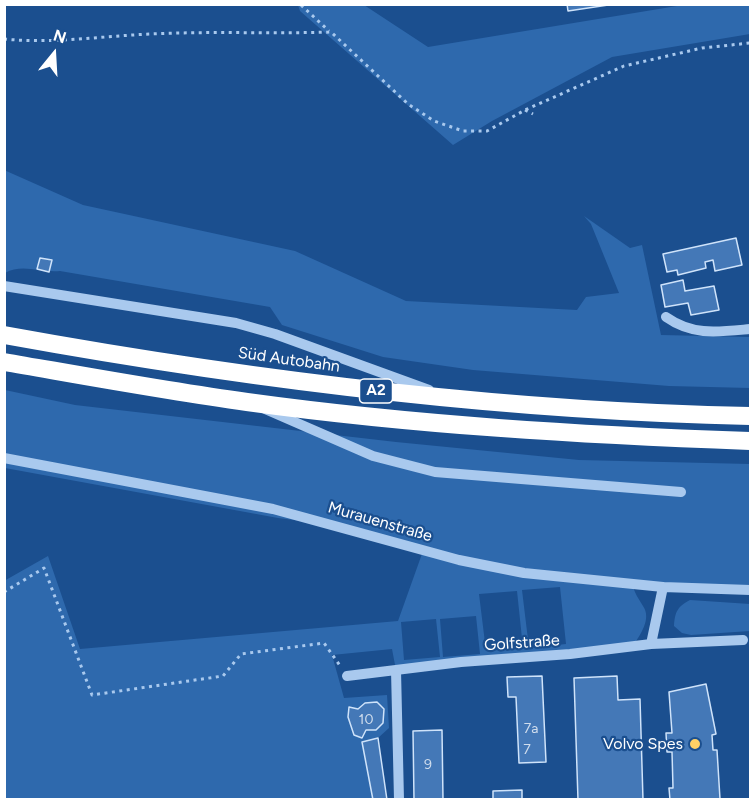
<!DOCTYPE html>
<meta charset="utf-8">
<style>
body{margin:0}
#map{position:relative;width:755px;height:804px;overflow:hidden;background:#1b4f8f;font-family:Figtree,sans-serif}
canvas{display:block}
.frame{position:absolute;inset:0;border:6px solid #fff;pointer-events:none}
.north{position:absolute;left:24px;top:24px;width:60px;height:60px;-webkit-text-stroke:4px #1b4f8f;paint-order:stroke;rotate:18deg;font-size:16px;font-weight:700;line-height:24px;text-align:center;color:#fff}
.north::after{content:'';display:block;margin:auto;width:21px;height:27px;background:#fff;clip-path:polygon(50% 0,100% 100%,50% 72%,0 100%)}
</style>
<div id="map">
<canvas width="755" height="804"></canvas>
<div class="frame"></div>
<div class="north">N</div>
</div>
<script>
const ctx = document.querySelector('canvas').getContext('2d');
ctx.lineJoin = 'round';
function fillPath(path, color) { ctx.fillStyle = color; ctx.fill(path, 'evenodd'); }
function trace(path, color, width, dash) { ctx.strokeStyle = color; ctx.lineWidth = width; ctx.lineCap = dash ? 'butt' : 'round'; ctx.setLineDash(dash || []); ctx.stroke(path); }
function write(font, color, halo, rows, align = 'center') {
  ctx.font = font + ' Figtree,sans-serif'; ctx.lineWidth = 4.5; ctx.setLineDash([]); ctx.textBaseline = 'middle'; ctx.strokeStyle = halo; ctx.fillStyle = color; for (const [text, x, y, turn = 0] of rows) {
    ctx.save(); ctx.translate(x, y); ctx.rotate((+turn || 0) * Math.PI / 180); ctx.textAlign = isNaN(turn) ? turn : align; if (halo) ctx.strokeText(text, 0, 0); ctx.fillText(text, 0, 0); ctx.restore();
  }
}
fillPath(new Path2D(`
 M689 4 750 5V34L612 57 492 121 453 145 300 11 298 5H364L428 47Z
 M4 170 83 205 295 251 406 301 577 310 586 297 619 293 591 224 584 216 630 248 642 245 661 335 750 337V388L669 386 473 370 383 357 282 325 270 307 60 271C41 273 22 263 5 273Z
 M5 390 75 405 396 442 579 460 750 464V590L632 584C636 596 637 596 643 606 652 619 640 635 633 646L396 670 392 649 332 655 344 698 387 695 389 728 378 738 387 799H5L4 581 48 556 80 649 398 621 423 551 334 525 278 518 5 468ZM560 587 566 644 529 648 522 590ZM517 591 523 648 486 651 479 594ZM476 616 480 654 443 657 440 619ZM436 619 440 657 404 660 401 622Z
 M690 600 750 604V631L691 635 682 633 674 626C675 612 677 607 690 600Z`), '#2e69ad');
const building = new Path2D(`
 M567 4H615L568 11Z
 M736 238 742 265 715 271 713 260 705 262 706 268 678 275 677 270 667 272 663 254Z
 M40 258 52 260 49 272 37 269Z
 M683 280 685 291 714 286 719 310 691 315 688 303 665 307 661 285Z
 M542 676 546 762 519 763 516 697H508L507 677Z
 M617 676 618 700 640 699 643 800H578L574 678Z
 M706 684 716 734 712 735 713 750H717L720 799 670 800 669 788H673L672 752H667L666 733H672L669 692Z
 M377 702 384 709 383 723 376 730H366L362 738 354 735 348 717 349 707 358 709 365 703Z
 M442 730 443 800H414L413 731Z
 M378 738 387 800H373L362 742Z
 M522 790V800H493V791Z`);
fillPath(building, '#4478b7');
trace(building, '#cfe3fa', 1.5);
trace(new Path2D(`
 M301 5 329 31
 M4 39C54 44 102 36 151 34 211 31 271 34 331 32L408 104 434 121 463 131H487L525 110 624 66 702 48 750 43
 M525 110 533 114
 M4 592 44 568 92 695 223 676 241 654 324 643 341 667`), '#a9c9ee', 3, [3, 4.5]);
trace(new Path2D(`
 M4 286 236 323 275 334 429 390
 M666 317C693 336 718 332 750 329
 M265 409 373 456 435 472 681 492
 M4 458 273 509 459 560 524 573 663 587 750 590
 M651 644 663 587
 M396 670 399 800
 M347 676 461 662 570 654 651 644 743 640`), '#a9c9ee', 10);
trace(new Path2D(`
 M4 335C251 380 500 411 750 416
 M4 362C85 376 166 391 247 402 414 425 582 435 750 441`), '#fff', 18);
for (const [x, y, r, color] of [
 [695,744,6,"#ffd166"]
]) { const dot = new Path2D(); dot.arc(x, y, r, 0, 2 * Math.PI); ctx.fillStyle = color; ctx.fill(dot); trace(dot, '#1b4f8f', 2); }
write('14px', '#d0dded', null, [
 ["10",366,720],
 ["7a",531,729],
 ["7",527,750],
 ["9",428,765]
]);
for (const [x, y, w] of [
 [376,391,33]
]) { const box = new Path2D(); box.roundRect(x - w / 2, y - 12, w, 24, 4.5); ctx.fillStyle = '#1b4f8f'; ctx.fill(box); trace(box, '#fff', 1.5); }
write('bold 15px', '#fff', null, [
 ["A2",376,391]
]);
write('16px', '#fff', '#1b4f8f', [
 ["Süd Autobahn",289,360,8],
 ["Murauenstraße",380,522,16],
 ["Golfstraße",522,643,-4]
]);
write('16px', '#fff', '#1b4f8f', [
 ["Volvo Spes",683,744]
], 'right');
</script>
